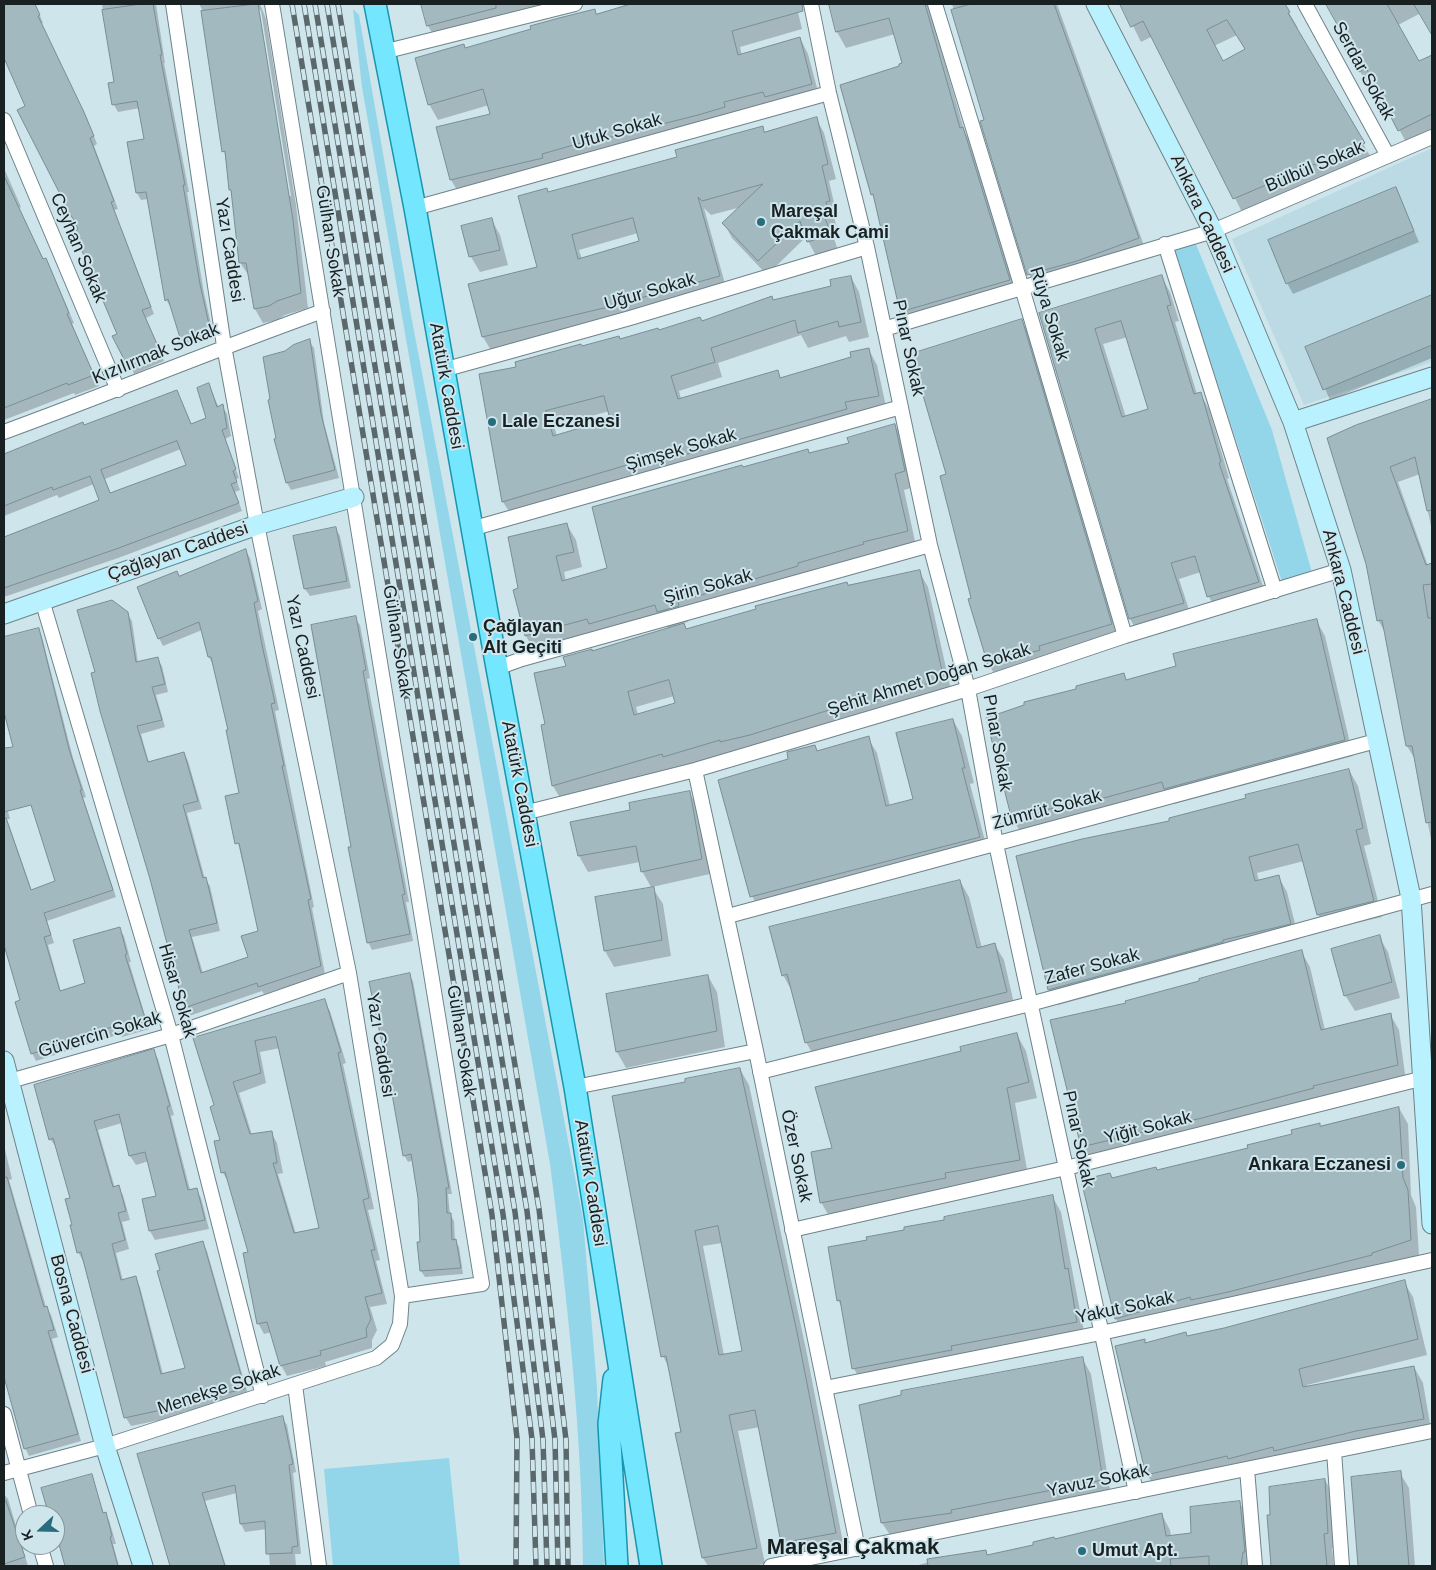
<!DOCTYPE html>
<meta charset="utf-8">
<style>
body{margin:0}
#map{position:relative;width:1436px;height:1570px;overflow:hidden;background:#cfe5ec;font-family:Arial,sans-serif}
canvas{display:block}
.frame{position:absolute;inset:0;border:5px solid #182022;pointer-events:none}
.north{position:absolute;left:15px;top:1505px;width:50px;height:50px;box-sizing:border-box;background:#cfe5ec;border:1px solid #86969b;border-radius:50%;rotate:249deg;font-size:14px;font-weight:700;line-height:20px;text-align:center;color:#182022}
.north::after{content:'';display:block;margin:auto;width:18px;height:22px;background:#286c7d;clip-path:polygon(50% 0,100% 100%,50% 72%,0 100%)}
</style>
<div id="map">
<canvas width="1436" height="1570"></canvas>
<div class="frame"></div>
<div class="north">K</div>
</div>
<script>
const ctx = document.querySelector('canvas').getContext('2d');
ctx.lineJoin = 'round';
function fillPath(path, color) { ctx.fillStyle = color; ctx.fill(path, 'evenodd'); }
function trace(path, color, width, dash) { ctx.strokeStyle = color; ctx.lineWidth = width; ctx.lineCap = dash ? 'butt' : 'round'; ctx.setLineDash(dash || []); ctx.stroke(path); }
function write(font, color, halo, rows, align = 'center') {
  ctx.font = font + ' Arial,sans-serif'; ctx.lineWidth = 4; ctx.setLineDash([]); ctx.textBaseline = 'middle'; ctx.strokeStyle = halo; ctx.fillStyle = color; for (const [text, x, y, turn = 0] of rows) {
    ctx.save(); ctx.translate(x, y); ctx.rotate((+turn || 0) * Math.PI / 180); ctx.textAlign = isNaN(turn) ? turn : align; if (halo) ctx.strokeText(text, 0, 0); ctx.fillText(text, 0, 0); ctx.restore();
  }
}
fillPath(new Path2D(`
 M1432 148V362L1304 405 1232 239Z`), '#bbdae3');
fillPath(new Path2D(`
 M353 9 359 15 411 315 583 1219 597 1387 604 1566H583C582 1431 567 1297 550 1164L362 87Z
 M1193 237 1272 430 1314 580 1284 588 1172 243Z
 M449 1458 460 1566H333L324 1469Z`), '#94d6e9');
fillPath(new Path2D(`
 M4 4H35L43 23 41 24 87 118 97 144 94 146 118 209 114 210 154 314 146 318 164 361 134 374 80 230 4 55Z
 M102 4H156L165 63H164L189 192H187L204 293 214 337 187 348 171 307 166 300 148 199 141 200 137 193 146 140 140 108 118 112 114 105 115 83Z
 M199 4H260L266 19 296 205 308 308 285 315 277 320 263 323 255 309 250 277 240 263 233 194 230 189 203 11ZM258 8 261 11 291 196H289Z
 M423 4H570L548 10 545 4 500 17 437 41 428 26Z
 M637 4H796L802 29 740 47 742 55 800 38 808 54 820 99 460 195 451 180 437 128 491 114 489 105 438 120 429 104 466 49 594 11 596 15Z
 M831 4H928L965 133 972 144 1018 295 910 327 901 311 893 283 896 282 876 202 872 194 901 67 903 64 895 34 846 48 837 32Z
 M952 4H1057L1147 254 1086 276 1038 290 1029 274Z
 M1122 4H1189L1192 10 1204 4H1284L1298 28 1296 29 1372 159 1243 214 1153 36 1141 42ZM1237 35 1246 50 1223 63 1214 46Z
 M1328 4H1432V33L1421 13 1398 25 1419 63 1432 56V134L1408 146 1375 84 1369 87 1344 44 1348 41Z
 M816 118 824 133 836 179 829 181 837 216 834 217 838 232 832 233 838 250 816 256 806 237 767 275 732 238 724 223 741 207 711 215 704 208 727 291 492 352 483 337 470 285 538 268 548 193 678 158 762 127 765 133ZM638 233 641 242 582 259 579 250Z
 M4 168 21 207 19 208 44 260H46L51 269 74 323 72 324 99 386 75 395 74 393 4 420V349L20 343 4 306Z
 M1396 188 1419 242 1293 294 1287 283Z
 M491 219 500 235 508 265 480 272 471 257Z
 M1161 276 1170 292 1179 321 1175 322 1197 394 1200 393 1209 409 1229 478 1227 479 1267 598 1218 613 1209 597 1201 572 1179 579 1192 619 1139 634 1130 619 1040 314ZM1128 337 1150 409 1126 417 1103 344Z
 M851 277 859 292 869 337 849 342 846 336 808 348 801 335 718 363 722 377 679 391 681 399 777 372 781 378 852 358 869 350 877 365 887 411 512 516 503 502 518 367 582 348 702 322 772 298 774 301 832 287ZM610 411 612 420 557 436 554 426Z
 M1432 296V358L1330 400 1307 348Z
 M1021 320 1030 336 1120 640 998 680 989 665 972 599 948 475Z
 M309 341 314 348 324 423 339 478 291 490 287 483 278 439 285 352Z
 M209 385 219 408 222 406 227 414 231 436 225 439 239 478 236 479 240 490 235 492 242 511 121 557 4 597V537L100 501 94 484 59 498 57 495 4 516V456L82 424 84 427 181 400 192 425 208 419ZM181 449 188 466 111 494 105 479Z
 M1432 401V531L1420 474 1398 482 1428 566 1432 565V845L1416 761 1407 746 1386 634 1378 620 1356 427Z
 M895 425 904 441 914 487 904 490 916 546 686 617 688 622 683 623 687 630 848 586 919 571 928 587 952 695 562 801 553 786 542 726 546 725 567 667 593 653 668 629 663 621 535 652 526 636 514 591 519 589 567 525 576 540 582 567 564 572 566 581 608 569 743 469 808 450 810 454 850 444ZM674 696 676 704 638 715 636 707Z
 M336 529 340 536 351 588 310 596 305 589Z
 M246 551 250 558 262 609 258 611 279 710 275 711 314 907 312 908 325 974 264 994 262 991 189 1016 185 1008 97 673 127 613 132 621 138 663 157 658 162 666 168 692 156 695 165 727 141 734 149 763 184 753 188 761 202 809 187 813 205 879 210 886 220 931 192 937 203 973 250 958 259 931 227 797 241 794 230 731 213 665 209 657 202 630 163 646 159 638 179 578Z
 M355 618 360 625 370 678 367 679 409 902H406L413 941 372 950 368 942 352 847Z
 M1316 620 1325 636 1353 756 1174 804 1170 798 1022 835 1013 819 1078 690 1123 674 1127 681 1177 667Z
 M38 629 42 637 73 758 86 797 83 798 116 897 47 921 54 943 48 945 61 992 87 984 119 929 124 936 131 962H129L149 1029 122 1037 120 1034 36 1061 32 1053 21 1001 4 946V796L10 819H7L32 891 57 881 35 814 31 805 4 702V638Z
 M953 720 962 736 974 783 970 784 988 852 761 912 752 896 789 760 814 746 818 752 868 738 877 753 890 806 915 800Z
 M1349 770 1358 786 1371 844 1364 846 1382 917 1327 930 1318 914 1304 861 1257 873 1259 881 1278 876 1287 892 1299 939 1231 956V958L1058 1005 1049 990 1171 822Z
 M689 792 698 808 710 874 652 887 663 904 671 956 614 967 605 951 596 898 652 889 642 871 640 862 588 872 579 856 572 823 631 811Z
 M960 881 969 897 982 948 995 945 1004 960 1015 1008 815 1058 806 1042 792 991 783 975Z
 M1379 937 1388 952 1400 998 1355 1011 1345 995Z
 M1301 951 1310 967 1325 1030 1390 1014 1399 1030 1406 1081 1092 1162 1083 1146 1127 1004Z
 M409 975 413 981 452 1194H448L450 1214 454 1221 455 1240 459 1247 463 1274 425 1277 421 1271 419 1244 422 1243 419 1198 414 1160 408 1162 404 1155 388 1049 383 1043 370 983Z
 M708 976 717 992 725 1047 626 1068 617 1052 608 995Z
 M324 1000 330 1011 346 1063 343 1064 374 1209 368 1210 380 1260 376 1261 387 1304 370 1307 377 1330 372 1340V1348L325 1362 326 1366 287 1376 281 1365 272 1332 264 1334 258 1323 250 1253 229 1183 223 1173 222 1141 216 1106 194 1038ZM280 1048 320 1229 296 1234 278 1174 283 1173 277 1143 271 1132 252 1135 239 1093 266 1083 260 1052Z
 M1017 1035 1026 1051 1037 1098 1015 1103 1028 1175 830 1218 821 1202 833 1149 962 1051Z
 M153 1050 158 1059 174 1115 171 1116 190 1190 196 1189 201 1198 209 1229 155 1240 150 1231 143 1200 158 1197 149 1161 136 1165 130 1156 122 1123 98 1130 115 1188 118 1187 123 1195 130 1220 122 1222 129 1249 116 1253 123 1281 135 1278 140 1287 163 1374 187 1369 202 1242 207 1251 249 1398 183 1412 184 1415 131 1426 126 1418 83 1261 78 1252 71 1199 57 1148 50 1139Z
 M740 1069 749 1085 807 1354 844 1548 791 1558 782 1542 760 1427 738 1431 765 1564 751 1566H708L703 1558 669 1368 663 1356 687 1083ZM722 1243 744 1352 724 1355 703 1246Z
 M1399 1108 1408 1124 1411 1195 1416 1207 1419 1256 1125 1334 1116 1319 1110 1174 1113 1179 1157 1172Z
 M4 1145 12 1179 9 1180 46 1307 51 1315 58 1337 52 1339 81 1441 29 1456 25 1448 4 1373Z
 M1052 1196 1061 1212 1085 1337 863 1384 854 1369 843 1309 838 1300 868 1241Z
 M1404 1282 1413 1297 1427 1355 1307 1385V1388L1414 1367 1423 1383 1432 1435 1156 1490 1147 1474 1144 1340 1146 1344 1186 1334 1188 1337 1224 1329Z
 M1082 1358 1091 1374 1111 1496 892 1538 882 1523Z
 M282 1418 287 1425 296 1472 293 1473 301 1554H295L296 1566H270L267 1529 245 1532 241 1524 237 1493 205 1501 226 1566H172L139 1455Z
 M1400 1473 1409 1488 1415 1566H1359L1352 1478Z
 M91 1475 104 1514 109 1520 116 1544H113L119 1566H65L66 1564 55 1529V1515H51Z
 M1325 1480 1333 1495 1336 1548H1332L1334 1566H1272L1269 1516Z
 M4 1494 8 1499 28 1566H4Z
 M1239 1502 1248 1517 1253 1566H915L950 1556 985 1552 988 1556 1162 1515 1170 1530 1171 1536 1192 1534Z`), '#0003');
const building = new Path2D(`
 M4 4H35L40 15 38 16 83 110 94 136 90 138 114 201 111 202 151 307 142 310 161 353 128 367 112 336 117 334 74 232 78 229 17 110 25 106 4 58Z
 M141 4H153L162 55H160L185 185H183L200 284 210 329 181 341 168 299 165 301 146 192 136 193 127 142 144 139 137 101 112 105 108 83 114 82 102 10Z
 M258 4 293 220 301 293 277 301 269 306 254 309 246 263H239L231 190H229L225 151 222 152 201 11Z
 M421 4H496V8L427 26Z
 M631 4H802L803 11 732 31 738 55 800 37 812 84 765 97 763 92 724 102 725 107 698 115 603 139 602 137 542 154 543 158 450 180 436 127 490 114 483 89 428 105 415 58 464 44 465 48 531 29 530 26 559 18 595 9 596 14Z
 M829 4H925L960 128 963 127 1010 280 900 312 873 194 871 195 840 85 899 66V64L902 63 889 18 836 32Z
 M971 4H1054L1139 238 1077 261 1027 275 980 121 984 120 951 10Z
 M1120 4H1285L1290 12 1288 13 1365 143 1233 199 1143 21 1131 27ZM1227 20 1245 49 1223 61 1207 30Z
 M1326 4H1387L1419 61 1432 55V114L1398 131 1366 68 1359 72 1342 44 1346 41Z
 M1414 4H1432V35Z
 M817 117 828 164 822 166 830 201 826 202 830 217 825 218 831 235 807 242 800 221 758 261 722 223 763 184 702 201 698 197 720 276 604 308 482 337 468 284 537 267 518 196 547 188 548 192 677 157 675 150 763 126 764 132ZM633 218 639 241 578 259 572 235Z
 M4 176 43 259 46 258 69 313 67 314 94 375 68 385 67 383 4 408Z
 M1396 187 1414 231 1286 284 1268 240Z
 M492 218 500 250 469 257 461 226Z
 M1162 275 1171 305 1167 306 1194 394 1201 392 1221 462 1219 463 1259 582 1207 597 1195 556 1171 563 1184 603 1129 619 1039 313ZM1121 321 1148 409 1122 417 1095 329Z
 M851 276 861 322 839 327 838 321 798 333 795 320 711 348 715 362 671 376 678 399 778 370 780 378 851 357 850 352 869 348 879 396 845 402 847 409 695 452 638 467 637 462 502 502 479 374 516 367 515 362 581 344 582 346 619 336 620 339 658 328 659 330 700 317 702 321 772 296 773 300 831 286 830 280ZM604 396 610 419 553 436 546 411Z
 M1432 295V345L1323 390 1305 347Z
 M1022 319 1112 624 1039 646 1040 650 988 665 968 599 971 598 940 476 946 474 911 354Z
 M310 339 321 414 335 470 286 483 274 439 276 438 268 400 270 399 263 357 285 351 293 345Z
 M209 383 217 407 223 404 227 428 222 430 236 469 233 471 237 482 231 484 239 503 116 549 4 588V537L99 500 90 476 53 490 52 487 4 506V454L83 422 84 425 177 390 191 424 206 418 197 388ZM177 441 186 465 110 493 101 470Z
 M1432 399V510L1427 511 1415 457 1390 467 1426 565 1432 563V584L1423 585 1428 618H1432V822L1426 823 1412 746H1406L1382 620 1377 621 1366 564 1327 438 1356 425Z
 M895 424 905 471 895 474 908 531 863 542 864 544 798 563V566L678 602 679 606 657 612 655 605 589 624 587 619 525 636 513 590 518 588 508 537 567 523 574 552 556 556 562 581 607 568 592 507 742 465 743 467 808 449 809 453 849 443 847 438Z
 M336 527 347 581 304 589 293 536Z
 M246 549 258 601 254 603 262 645 275 703 271 704 284 766H282L311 899 308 900 321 966 258 987 257 983 184 1008 150 879 100 711 91 673 95 672 77 610 112 600 128 612 136 662 158 657 165 684 152 687 162 720 137 726 148 762 184 752 198 801 183 805 203 878 206 877 217 923 189 930 201 973 248 957 241 936 258 931 239 843 235 844 225 796 239 793 226 730H228L211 657H208L199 622 158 639 137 587 177 571 179 576Z
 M920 570 944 680 877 695 878 701 849 709 848 704 750 735 720 742V740L663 757 662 754 552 786 541 725 545 724 534 673 566 666 563 657 592 649V651L684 623 686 629 756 609 755 606 847 582 848 585ZM669 680 675 703 634 715 628 692Z
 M356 616 366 670 363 671 380 767 405 894 402 895 410 934 367 943 348 847H351L311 625Z
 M1317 619 1345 740 1164 789 1162 782 1053 812V808L1012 820 986 718 1024 705V702L1076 689V686L1124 673 1126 680 1176 666 1173 654Z
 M39 628 69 749 82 790H80L113 890 44 913 51 935 44 937 60 991 85 983 73 940 120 927 127 954 125 955 146 1021 116 1030 115 1026 31 1054 15 1002 20 1000 4 945V818H6L31 890 55 881 31 805 4 812V748L13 747 4 712V637Z
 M953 719 965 768H962L980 837 750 897 718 780 788 759 787 752 815 745 817 751 869 736 886 806 913 799 896 733Z
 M1349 769 1363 828 1356 830 1374 901 1317 915 1298 844 1249 857 1255 881 1279 875 1291 924 1223 940V942L1048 990 1016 856 1082 839 1169 821V818L1246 798 1245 795Z
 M690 791 702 859 641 872 636 846 578 856 570 822 630 810 629 803Z
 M960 880 977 948 995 943 1007 992 805 1043 787 974 782 976 769 927Z
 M654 887 662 940 604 951 595 897Z
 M1380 935 1392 982 1344 996 1331 949Z
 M1302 950 1321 1030 1391 1013 1398 1065 1313 1086 1314 1088 1202 1118 1081 1147 1050 1020 1126 1003 1125 1001 1199 981V979Z
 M410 973 449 1188H446L447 1213H451L452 1240 456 1239 461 1268 420 1271 417 1242H420L418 1198 411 1154 403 1156 392 1094 386 1042 382 1043 369 982Z
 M708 975 717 1031 616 1052 606 994Z
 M325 999 341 1052 338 1053 369 1198 363 1200 375 1250H371L382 1293 365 1297 371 1319 366 1329 367 1337 320 1351 321 1355 280 1366 267 1322 257 1324 243 1253 248 1252 225 1172 221 1173 214 1141 220 1140 210 1107 214 1105 193 1038ZM276 1037 319 1228 294 1233 273 1163H277L272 1131 250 1134 233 1082 261 1073 255 1041Z
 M1017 1033 1029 1082 1007 1088 1020 1160 945 1173 946 1178 820 1203 811 1152 832 1148 815 1087 961 1051 960 1047Z
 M154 1049 170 1106 167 1107 188 1190 197 1188 205 1220 149 1231 142 1199 156 1196 145 1152 129 1156 119 1114 94 1121 113 1187 119 1185 126 1211 118 1213 125 1240 112 1244 121 1280 136 1276 161 1374 185 1368 157 1271 160 1270 155 1254 203 1241 245 1389 179 1403 180 1406 124 1418 81 1252 77 1253 70 1225H72L65 1199 70 1198 53 1138 49 1140 34 1085Z
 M740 1068 798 1337 836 1533 781 1543 755 1410 729 1415 757 1548 702 1558 675 1433 681 1432 666 1356 661 1357 612 1096 685 1082V1079ZM718 1226 742 1351 719 1355 695 1231Z
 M1399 1107 1403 1178 1408 1190 1411 1240 1372 1253V1255L1228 1292 1191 1300 1190 1297 1115 1319 1081 1180 1110 1173 1112 1178 1156 1167 1157 1170 1248 1148 1247 1145 1292 1134 1291 1130 1320 1123V1126Z
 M4 1177H7L44 1307 47 1306 54 1330 48 1331 78 1434 24 1449 4 1377Z
 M1053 1195 1065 1269 1068 1268 1077 1322 951 1346 952 1350 852 1369 840 1300 837 1301 828 1247 867 1240 866 1237 904 1230V1227L944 1220V1217Z
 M1405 1280 1418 1339 1299 1369 1303 1387 1414 1366 1424 1419 1356 1431 1274 1451 1273 1447 1228 1459 1227 1456 1146 1475 1115 1346 1145 1339V1343L1186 1332 1187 1336 1224 1328Z
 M1083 1357 1103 1480 951 1510 952 1513 881 1523 859 1405 901 1395V1391Z
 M283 1416 293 1464 289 1465 298 1546 292 1547V1553L266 1554 265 1521 240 1524 235 1485 202 1493 225 1566H170L137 1454Z
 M1401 1471 1409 1566H1358L1351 1477Z
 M92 1474 103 1513 106 1512 112 1536 110 1537 118 1566H65L55 1530V1515H49L41 1488Z
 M1325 1479 1328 1533 1324 1534 1327 1566H1271L1267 1515H1270L1269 1487Z
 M6 1501 25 1557 4 1564V1502Z
 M1240 1501 1245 1552H1243L1241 1566H1209V1556L1170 1559 1171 1566H928L927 1559 986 1550 987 1555 1033 1545V1542L1054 1537 1055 1539 1162 1513 1166 1536 1191 1533 1190 1507Z`);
fillPath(building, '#a3b9c0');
trace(building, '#798e94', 1);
const street = new Path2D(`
 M272 4 482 1284 402 1296
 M811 4 829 93 867 247 930 545 968 689 996 844 1136 1492
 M935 4 1022 288 1125 636
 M1305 4 1388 156
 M383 52 575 4
 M4 120 118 390
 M415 208 829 93
 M1165 244 1275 591
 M884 329 1213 231 1432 137
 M443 370 630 318 867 247
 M4 432C111 393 216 349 323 311
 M471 529 901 407
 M42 600 171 1035 263 1396
 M497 668 522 659 930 545
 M695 770 756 1051 858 1549
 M524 813 695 770 968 689 1125 636 1341 570
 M728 916 1376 741
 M760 1072 1030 1004 1432 894
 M4 1085 10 1081 171 1035 349 973
 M575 1087 756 1051
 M792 1230 1066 1168 1424 1078
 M295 1385 319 1566
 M825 1388 1101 1333 1432 1260
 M4 1414 31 1515
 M1334 1451 1342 1566
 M1247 1469 1255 1566
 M4 1473 105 1446 376 1358 392 1345 400 1324 402 1296 349 973 257 525 224 346 173 4
 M40 1545 46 1566
 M771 1566 1432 1431`);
const secondary = new Path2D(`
 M1096 4 1213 231 1293 422 1341 570 1411 898 1432 1224
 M1293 422 1432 377
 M4 614 257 525 354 497
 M4 1061 105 1446 143 1566`);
const primary = new Path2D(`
 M375 4 415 208 497 668 575 1087 651 1566
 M614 1379 609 1424 617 1566`);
trace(street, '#6e8389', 16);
trace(secondary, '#6e8389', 21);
trace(primary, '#1796af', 24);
trace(street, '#fff', 14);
trace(secondary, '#b9f2fe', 19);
trace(primary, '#74e6fd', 21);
const rail = new Path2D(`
 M292 4 492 1215 517 1438 516 1566
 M304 4 503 1214 532 1439 536 1566
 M315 4 515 1212 543 1440 547 1566
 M327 4 527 1211 555 1440 558 1566
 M338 4 539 1209 566 1440 568 1566`);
trace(rail, '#5a676b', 5.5);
trace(rail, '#cfe5ec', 4, [11]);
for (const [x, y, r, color] of [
 [761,222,5,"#286c7d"],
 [492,422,5,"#286c7d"],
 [473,637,5,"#286c7d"],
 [1401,1165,5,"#286c7d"],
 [1082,1551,5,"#286c7d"]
]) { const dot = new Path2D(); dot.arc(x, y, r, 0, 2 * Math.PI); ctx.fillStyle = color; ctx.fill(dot); trace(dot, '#cfe5ec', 2); }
write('18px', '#182022', '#cfe5ec', [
 ["Serdar Sokak",1363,71,61],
 ["Ufuk Sokak",617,132,-16],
 ["Bülbül Sokak",1315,167,-23],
 ["Ankara Caddesi",1202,214,65],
 ["Gülhan Sokak",330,241,81],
 ["Ceyhan Sokak",78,248,67],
 ["Yazı Caddesi",229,250,81],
 ["Uğur Sokak",650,292,-16],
 ["Rüya Sokak",1049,314,73],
 ["Pınar Sokak",908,348,78],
 ["Kızılırmak Sokak",156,354,-22],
 ["Atatürk Caddesi",446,386,80],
 ["Şimşek Sokak",681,450,-16],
 ["Çağlayan Caddesi",178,552,-19],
 ["Şirin Sokak",708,587,-15],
 ["Ankara Caddesi",1343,592,76],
 ["Gülhan Sokak",397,641,81],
 ["Yazı Caddesi",302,647,78],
 ["Şehit Ahmet Doğan Sokak",929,680,-17],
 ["Pınar Sokak",997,743,80],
 ["Atatürk Caddesi",519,784,79],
 ["Zümrüt Sokak",1047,810,-15],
 ["Zafer Sokak",1092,967,-15],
 ["Hisar Sokak",177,991,74],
 ["Güvercin Sokak",100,1035,-16],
 ["Gülhan Sokak",461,1041,81],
 ["Yazı Caddesi",380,1045,81],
 ["Yiğit Sokak",1148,1128,-14],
 ["Pınar Sokak",1078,1139,78],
 ["Özer Sokak",796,1156,78],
 ["Atatürk Caddesi",590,1183,81],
 ["Yakut Sokak",1125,1308,-12],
 ["Bosna Caddesi",71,1314,75],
 ["Menekşe Sokak",219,1390,-18],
 ["Yavuz Sokak",1098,1481,-12]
]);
write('bold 18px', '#182022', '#cfe5ec', [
 ["Mareşal",771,212],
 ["Çakmak Cami",771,233],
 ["Lale Eczanesi",502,422],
 ["Çağlayan",483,627],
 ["Alt Geçiti",483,648],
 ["Ankara Eczanesi",1391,1165,"right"],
 ["Umut Apt.",1092,1551]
], 'left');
write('bold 22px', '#182022', '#cfe5ec', [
 ["Mareşal Çakmak",853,1548]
]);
</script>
